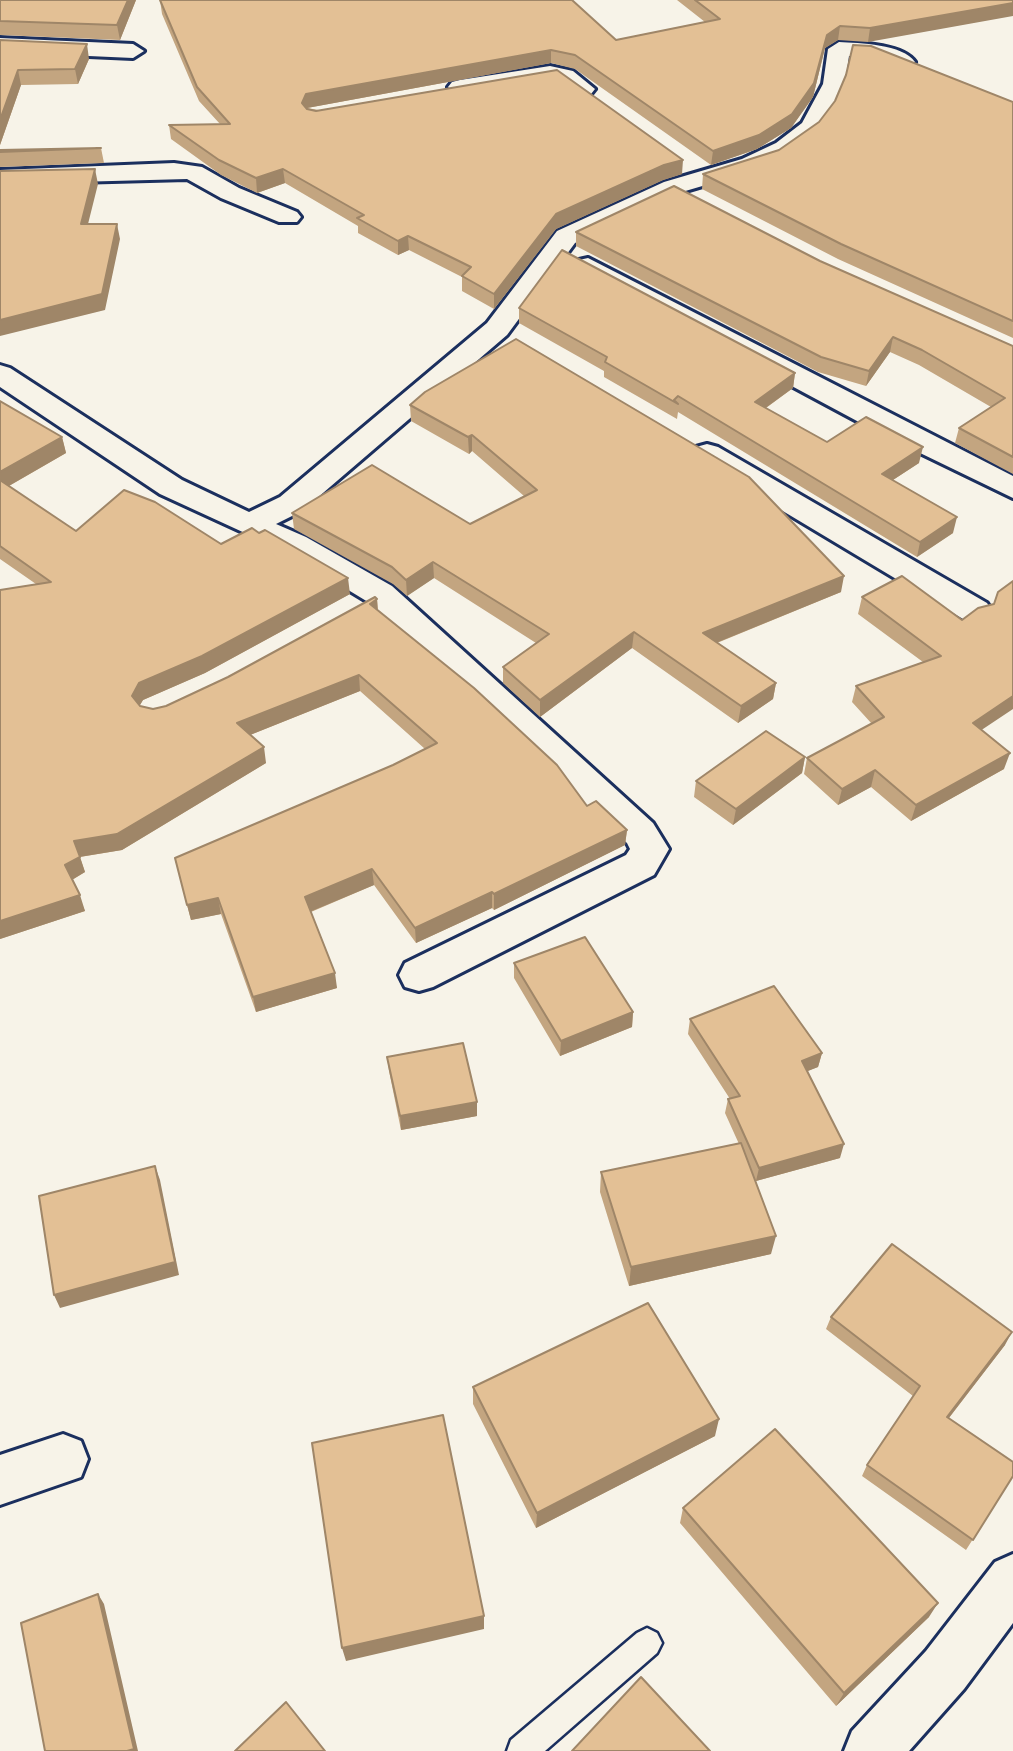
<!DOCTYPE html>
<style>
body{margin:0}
canvas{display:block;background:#f7f3e8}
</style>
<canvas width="1013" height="1751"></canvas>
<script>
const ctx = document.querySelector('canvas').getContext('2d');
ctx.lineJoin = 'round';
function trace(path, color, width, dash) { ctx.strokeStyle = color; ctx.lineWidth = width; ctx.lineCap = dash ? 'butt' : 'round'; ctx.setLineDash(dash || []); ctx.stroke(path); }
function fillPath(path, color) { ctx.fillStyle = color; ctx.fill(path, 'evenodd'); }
const lane = new Path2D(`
 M647 1628 657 1633 662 1643 657 1653 545 1751H507L511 1740 637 1633Z`);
const street = new Path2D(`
 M0 38 133 44 144 51 133 58 0 52Z
 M839 42C859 43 903 44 915 62L904 69 869 57 849 56 845 84 820 132 794 153 760 169 682 192 575 243 507 335 302 511 276 524 306 537 392 586 653 823 669 849 654 875 433 987 419 991 405 987 399 975 405 963 626 855 630 849 627 843 368 602 284 551 160 494 0 387V365L10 368 182 480 249 512 280 497 487 323 557 231 664 182 742 159 776 143 802 123 823 84 828 49Z
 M550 66 573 71 595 89 591 94H575L550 80 460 94 452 92 448 87 452 82 460 80Z
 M174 163 202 167 239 188 297 212 301 217 297 222H279L221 198 187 179 0 184V170Z
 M588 258 1013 476V498L885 436 579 272 575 266 579 260Z
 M707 444 718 447 987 603 992 611 987 619 975 622 963 619 696 459 692 453 696 447Z
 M63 1434 81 1441 88 1459 81 1477 0 1505V1455Z
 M1013 1554V1623L964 1689 909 1751H844L852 1731 926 1651 995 1562Z`);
trace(lane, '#1b2f5e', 5);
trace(street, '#1b2f5e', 6);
fillPath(lane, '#f7f3e8');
fillPath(street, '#f7f3e8');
fillPath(new Path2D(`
 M0 0H136L120 40 0 35Z
 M160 0 616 40 705 22 677 0H1013L868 42 838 40 825 48 813 97 791 128 757 149 711 165 575 69 551 63 307 108 682 174 663 180 556 229 494 309 462 291V277L409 250 398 255 358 233V226L285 183 257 193 221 175 171 139 169 125 220 124 199 101 162 14Z
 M0 40 89 59 78 84 21 85 0 145Z
 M1013 102V338L838 259 702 189 703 174Z
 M101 148 104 163 0 167V150Z
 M576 232 820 261 1013 346V474L955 443 959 428 991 407 919 365 890 352 866 386 818 372 576 246Z
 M519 308 795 373 793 388 766 408 827 442 919 463 893 480 953 533 917 557 678 412 677 419 604 377V371L519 323Z
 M0 401 62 437 66 453 9 486 76 531 221 544 350 594 205 673 143 700 139 706 153 709 166 706 228 677 377 599 378 610 587 806 627 830 625 845 494 910 492 908 416 943 374 885 311 912 337 988 256 1012 221 914 191 920 175 858 393 765 425 749 360 691 250 735 266 763 122 850 80 857 85 872 72 880 85 911 0 939V590L36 584 0 559Z
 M410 405 841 592 717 643 776 683 773 699 738 723 632 648 540 717 503 683V667L536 643 434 578 407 596 393 584 294 529 292 513 470 524 524 496 472 451 469 454 411 421Z
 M902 576 982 730 1004 769 911 821 871 787 838 805 804 774 807 758 872 724 852 702 856 686 923 662 858 614 862 597Z
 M805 757 802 773 733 825 694 797 696 781Z
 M514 963 633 1012 632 1027 560 1056 514 978Z
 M690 1019 822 1053 818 1067 807 1071 840 1158 756 1181 771 1254 629 1286 600 1192 601 1172 739 1144 725 1113 728 1099H730L688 1034Z
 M387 1057 477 1116 401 1130 389 1071Z
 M831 1317 1005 1345 949 1418 1013 1476 966 1550 862 1476 867 1465 913 1396 826 1329Z
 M473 1387 715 1436 536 1528 473 1404Z
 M683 1508 929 1617 836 1706 680 1523Z`), '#c3a580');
fillPath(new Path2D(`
 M128 0H136L120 40 117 25Z
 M1013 3V16L868 42 870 28Z
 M840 26 838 40 825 48 813 97 791 128 757 149 711 165 713 151 827 35Z
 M87 44 89 59 78 84 75 69Z
 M551 50V63L307 108 302 103 306 94Z
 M18 70 21 85 0 145V120Z
 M683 160 682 174 663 180 556 229 494 309V294L556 214 664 165Z
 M95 169 98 184 84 240 81 224Z
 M283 169 285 183 257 193 256 178Z
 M117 224 120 239 105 310 0 336V320Z
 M408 236 409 250 398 255V241Z
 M893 337 890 352 866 386 869 371Z
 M795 373 793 388 753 417 755 402Z
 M472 435V451L469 454 468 437Z
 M62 437 66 453 0 491V472Z
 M923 447 919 463 879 489 882 474Z
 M957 517 953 533 917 557 920 542Z
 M433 562 434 578 407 596 406 580Z
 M844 576 841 592 701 649 703 633Z
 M348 578 350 594 205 673 143 700 136 712 132 696 139 683Z
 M377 599 378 615 370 604Z
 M634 632 632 648 540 717V700Z
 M359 675 360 691 240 739 237 723Z
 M776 683 773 699 738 723 741 706Z
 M1013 696V709L968 739 973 723Z
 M264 747 266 763 122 850 79 857 74 841Z
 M1010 753 1004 769 911 821 916 805Z
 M805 757 802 773 733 825 736 809Z
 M875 770 871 787 838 805 842 789Z
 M627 830 625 845 494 910V894Z
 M80 857 85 872 70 881 65 865Z
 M372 869 374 885 307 913 305 897Z
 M492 892V908L416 943 415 928Z
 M80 895 85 911 0 939V921Z
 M218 898 221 914 191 920 187 905Z
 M335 973 337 988 256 1012 253 997Z
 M633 1012 632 1027 560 1056 561 1041Z
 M822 1053 818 1067 798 1075 802 1061Z
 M477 1102V1116L401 1130 400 1116Z
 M844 1144 840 1158 756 1181 759 1168Z
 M155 1166 160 1180 179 1275 60 1308 54 1295Z
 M776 1236 771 1254 629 1286 631 1267Z
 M1012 1332 1005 1345 941 1428 947 1417Z
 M719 1419 715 1436 536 1528 537 1513Z
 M98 1594 104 1604 138 1751H127Z
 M938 1603 929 1617 836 1706 844 1693Z
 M484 1616V1629L346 1661 342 1648Z`), '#9f8668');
const building = new Path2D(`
 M0 0H128L117 25 0 21Z
 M160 0H572L616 40 720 19 695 0H1013V3L870 28 840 26 827 35 814 83 792 114 759 135 713 151 575 55 551 50 306 94 302 103 307 109 316 111 557 70 683 160 664 165 556 214 494 294 462 276 471 267 408 236 398 241 357 218 364 215 283 169 256 178 219 160 169 125 230 124 197 87Z
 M0 40 87 44 75 69 18 70 0 120Z
 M853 45 871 46 1013 102V321L841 244 703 174 779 150 819 122 835 101 846 75Z
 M101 148 0 152V150Z
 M95 169 81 224H117L102 294 0 320V171Z
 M674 186 820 261 1013 346V457L959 428 1005 398 922 350 893 337 869 371 821 357 576 232Z
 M562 250 795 373 755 402 827 442 866 417 923 447 882 474 957 517 920 542 678 396 674 400 678 404 605 362 607 357 519 308Z
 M516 339 749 477 844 576 703 633 776 683 741 706 634 632 540 700 503 667 549 634 433 562 406 580 392 567 292 513 372 465 470 524 537 490 472 435 468 437 410 405 425 392Z
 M0 401 62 437 0 472Z
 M0 480 76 531 124 490 155 502 221 544 252 528 259 533 265 530 348 578 202 656 139 683 132 696 140 706 153 709 166 706 228 677 375 597 377 599 370 604 474 688 557 765 587 806 596 801 627 830 494 894 492 892 415 928 372 869 305 897 335 973 253 997 218 898 187 905 175 858 393 765 437 743 359 675 237 723 264 747 117 834 74 841 80 857 65 865 80 895 0 921V590L51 582 0 546Z
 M902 576 962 620 978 608 994 604 998 592 1013 581V696L973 723 1010 753 916 805 875 770 842 789 807 758 884 717 856 686 941 656 862 597Z
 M766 731 805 757 736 809 696 781Z
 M585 937 633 1012 561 1041 514 963Z
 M774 986 822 1053 802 1061 844 1144 759 1168 728 1099 740 1096 690 1019Z
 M463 1043 477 1102 400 1116 387 1057Z
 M741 1143 776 1236 631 1267 601 1172Z
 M155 1166 175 1262 54 1295 39 1196Z
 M892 1244 1012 1332 947 1417 1013 1462V1476L973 1540 867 1465 920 1386 831 1317Z
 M648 1303 719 1419 537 1513 473 1387Z
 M443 1415 484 1616 342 1648 312 1443Z
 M775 1429 938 1603 844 1693 683 1508Z
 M98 1594 134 1749 127 1751H45L21 1623Z
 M641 1677 710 1751H572Z
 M286 1702 325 1751H235Z`);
fillPath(building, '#e3c095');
trace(building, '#9f8668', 2);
</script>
